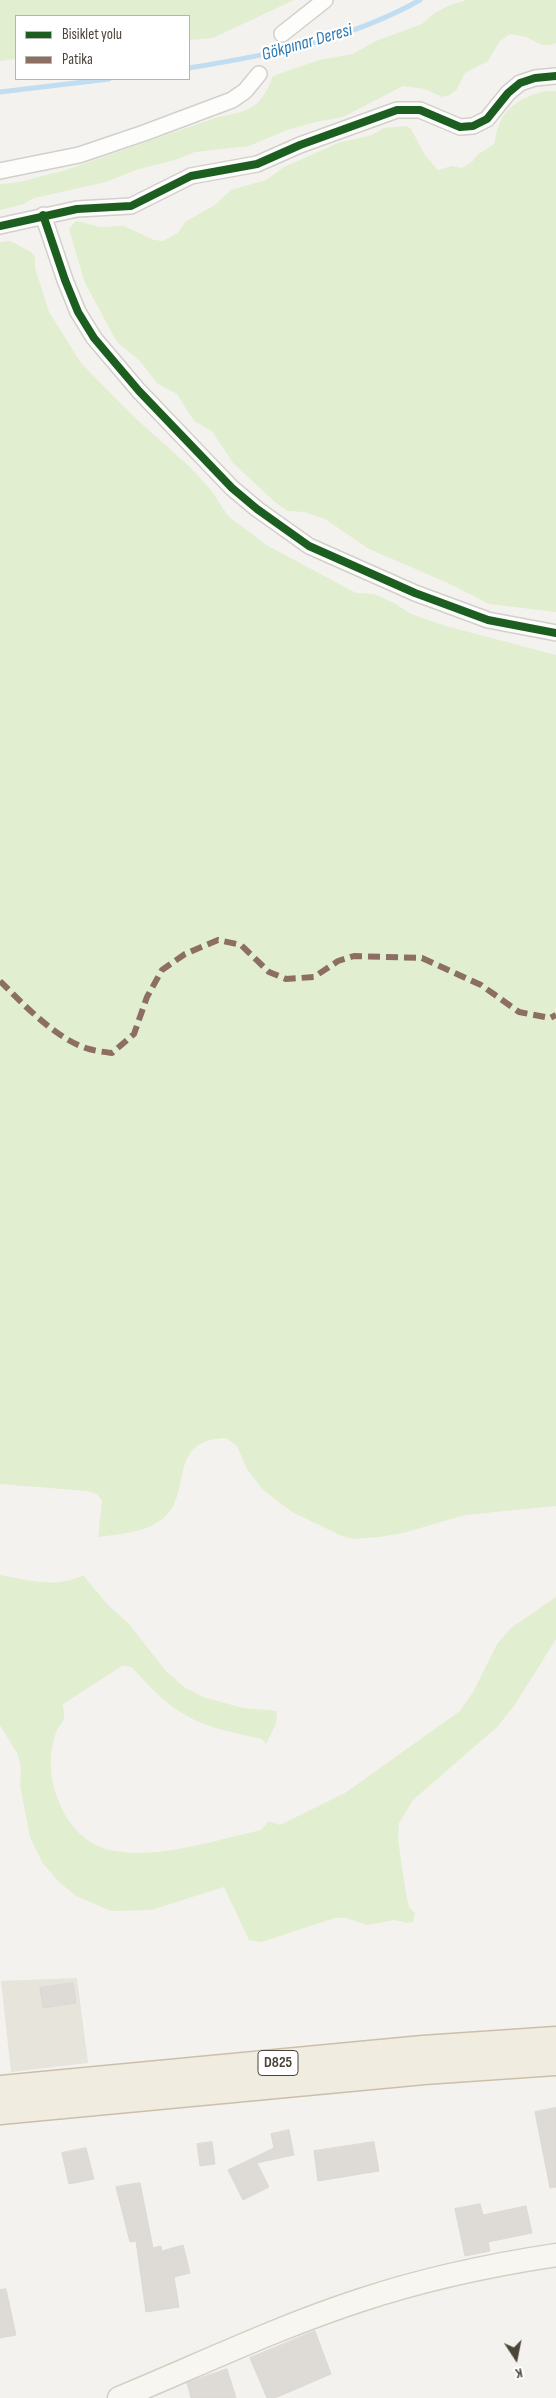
<!DOCTYPE html>
<meta charset="utf-8">
<style>
body{margin:0}
#map{position:relative;width:556px;height:2398px;overflow:hidden;background:#f4f2ee;font-family:"Sofia Sans Condensed",sans-serif}
canvas{display:block}
.legend{position:absolute;left:15px;top:15px;width:175px;height:65px;box-sizing:border-box;background:#fff;border:1px solid #b7b4b0;margin:0;padding:6px 9px;list-style:none;font-size:15px;color:#4b4439}
.legend li{display:flex;align-items:center;gap:10px;height:25px}
.legend b{width:25px;border:1px solid #b7b4b0}
.north{position:absolute;left:491px;top:2333px;width:50px;height:50px;-webkit-text-stroke:4px #fff;paint-order:stroke;rotate:169deg;font-size:14px;font-weight:700;line-height:20px;text-align:center;color:#4b4439}
.north::after{content:'';display:block;margin:auto;width:18px;height:22px;background:#4b4439;clip-path:polygon(50% 0,100% 100%,50% 72%,0 100%)}
</style>
<div id="map">
<canvas width="556" height="2398"></canvas>
<ul class="legend">
<li><b style="height:6px;background:#1b5e20"></b>Bisiklet yolu</li>
<li><b style="height:6px;background:#8d6e63"></b>Patika</li>
</ul>
<div class="north">K</div>
</div>
<script>
const ctx = document.querySelector('canvas').getContext('2d');
ctx.lineJoin = 'round';
function fillPath(path, color) { ctx.fillStyle = color; ctx.fill(path, 'evenodd'); }
function trace(path, color, width, dash) { ctx.strokeStyle = color; ctx.lineWidth = width; ctx.lineCap = dash ? 'butt' : 'round'; ctx.setLineDash(dash || []); ctx.stroke(path); }
function write(font, color, halo, rows, align = 'center') {
  ctx.font = font + ' "Sofia Sans Condensed",sans-serif'; ctx.lineWidth = 4.5; ctx.setLineDash([]); ctx.textBaseline = 'middle'; ctx.strokeStyle = halo; ctx.fillStyle = color; for (const [text, x, y, turn = 0] of rows) {
    ctx.save(); ctx.translate(x, y); ctx.rotate((+turn || 0) * Math.PI / 180); ctx.textAlign = isNaN(turn) ? turn : align; if (halo) ctx.strokeText(text, 0, 0); ctx.fillText(text, 0, 0); ctx.restore();
  }
}
fillPath(new Path2D(`
 M77 1978 88 2063 11 2072 1 1981Z`), '#e7e4dc');
fillPath(new Path2D(`
 M0 0H294L213 38 189 40V16H16V59L0 61Z
 M467 0H556V43C542 49 538 42 526 37 521 36 515 35 510 34L500 41 488 61 465 73 457 89 450 95 442 97 425 89 403 86 343 117 316 122 287 130 249 146 195 152 178 159 136 170 106 182 34 198 24 204 0 210V184C19 184 43 175 63 171L218 117C249 112 262 107 273 76L319 60 353 54 376 41 422 24 433 14 450 5Z
 M546 91H556V612L489 604 448 583 369 549 325 519 304 512 288 511 277 504 233 463 212 431 194 421 177 394 158 384 139 360 117 342 85 283 69 229 76 221 100 227 124 226 154 240 163 241 178 233 185 222 215 205 231 190 266 180 284 167 338 143 372 135 384 128 406 126 411 129 425 155 438 170 452 166 462 168 473 161 477 155 494 144C496 138 496 131 499 125 506 105 527 95 546 91Z
 M10 241 31 252 35 257V268L49 312 81 363 133 416 190 467 211 490 228 516 268 546 356 593 374 594 394 603 411 614 446 626 556 655V1506L465 1515 403 1533 379 1537 354 1539 342 1536 292 1512 263 1490 247 1469 237 1446 226 1438C164 1440 195 1496 161 1520 144 1533 119 1534 98 1537L102 1501 97 1494 87 1491 0 1484V242Z
 M0 1575C28 1580 57 1589 83 1575L108 1605 129 1624 165 1670 184 1687 203 1697 243 1708 277 1711 276 1724 266 1744 262 1739C197 1725 177 1719 132 1667L122 1666 63 1704C63 1708 65 1715 64 1719 62 1724 58 1727 56 1732 52 1744 50 1757 51 1770 54 1805 76 1845 114 1851 162 1859 215 1840 261 1830L269 1821 280 1825 345 1793 460 1711 473 1692 497 1644 511 1628 556 1597V1639L514 1706 497 1727 413 1800 399 1823 398 1839 406 1894 409 1907 415 1913 413 1922 407 1923 394 1920 367 1925 346 1918H335L261 1942 249 1940 224 1887 151 1910 111 1911 76 1896 59 1882 42 1862 30 1837 20 1785 21 1768 18 1755 0 1725Z`), '#e1eecf');
trace(new Path2D(`
 M189 68C269 55 349 40 420 0
 M0 92 109 79`), '#c0ddf1', 5);
const building = new Path2D(`
 M73 1983 76 2003 43 2008 40 1988Z
 M556 2108V2187L550 2188 535 2112Z
 M289 2130 294 2155 257 2163 269 2187 243 2200 228 2170 274 2148 271 2134Z
 M212 2142 215 2164 200 2166 197 2144Z
 M374 2142 379 2171 318 2181 314 2151Z
 M86 2148 94 2179 69 2184 62 2153Z
 M140 2183 153 2248 161 2246 162 2251 183 2245 190 2273 174 2277 179 2307 146 2312 136 2241 130 2242 116 2187Z
 M480 2204 483 2215 526 2206 532 2233 488 2242 490 2251 465 2256 455 2209Z
 M6 2289 16 2335 0 2338V2290Z
 M315 2331 331 2374 275 2398H267L250 2358Z
 M227 2369 236 2398H191L187 2383Z`);
fillPath(building, '#dedbd6');
trace(building, '#dcd9d4', 1);
const minor = new Path2D(`
 M282 34 325 0
 M0 171 79 155 144 133 232 100 245 91 259 74
 M43 215 65 280 78 312 94 338 139 391 232 488 257 509 309 546 415 593 488 620 556 633
 M0 226 77 209 131 206 191 176 257 164 300 145 397 110H420L460 127 473 126 487 119 508 93 520 83 535 78 556 76`);
const secondary = new Path2D(`
 M119 2398C199 2365 278 2327 361 2300 424 2279 490 2265 556 2255`);
const trunk = new Path2D(`
 M0 2089 423 2049 556 2040
 M0 2111 424 2071 556 2062`);
trace(minor, '#d2d0cb', 18);
trace(secondary, '#d3cfc5', 25);
trace(trunk, '#ccbfa9', 29);
trace(minor, '#fdfdfc', 15);
trace(secondary, '#f7f6f1', 22);
trace(trunk, '#f0ece0', 26);
trace(new Path2D(`
 M0 981C23 1004 57 1040 89 1049 96 1051 104 1052 112 1053L134 1034 147 997 162 970 185 954 218 940 241 945 269 972 286 979 314 977 338 961 354 956 422 958 481 985 519 1012 550 1018 556 1015`), '#8d6e63', 6, [12, 6]);
trace(new Path2D(`
 M43 215 65 280 78 312 94 338 139 391 232 488 257 509 309 546 415 593 488 620 556 633
 M0 226 77 209 131 206 191 176 257 164 300 145 397 110H420L460 127 473 126 487 119 508 93 520 83 535 78 556 76`), '#1b5e20', 8);
for (const [x, y, w] of [
 [278,2063,40]
]) { const box = new Path2D(); box.roundRect(x - w / 2, y - 12.5, w, 25, 4); ctx.fillStyle = '#fff'; ctx.fill(box); trace(box, '#4b4439', 1); }
write('bold 15px', '#4b4439', null, [
 ["D825",278,2063]
]);
write('italic 18px', '#2e7ab2', '#fff', [
 ["Gökpınar Deresi",307,43,-16]
]);
</script>
